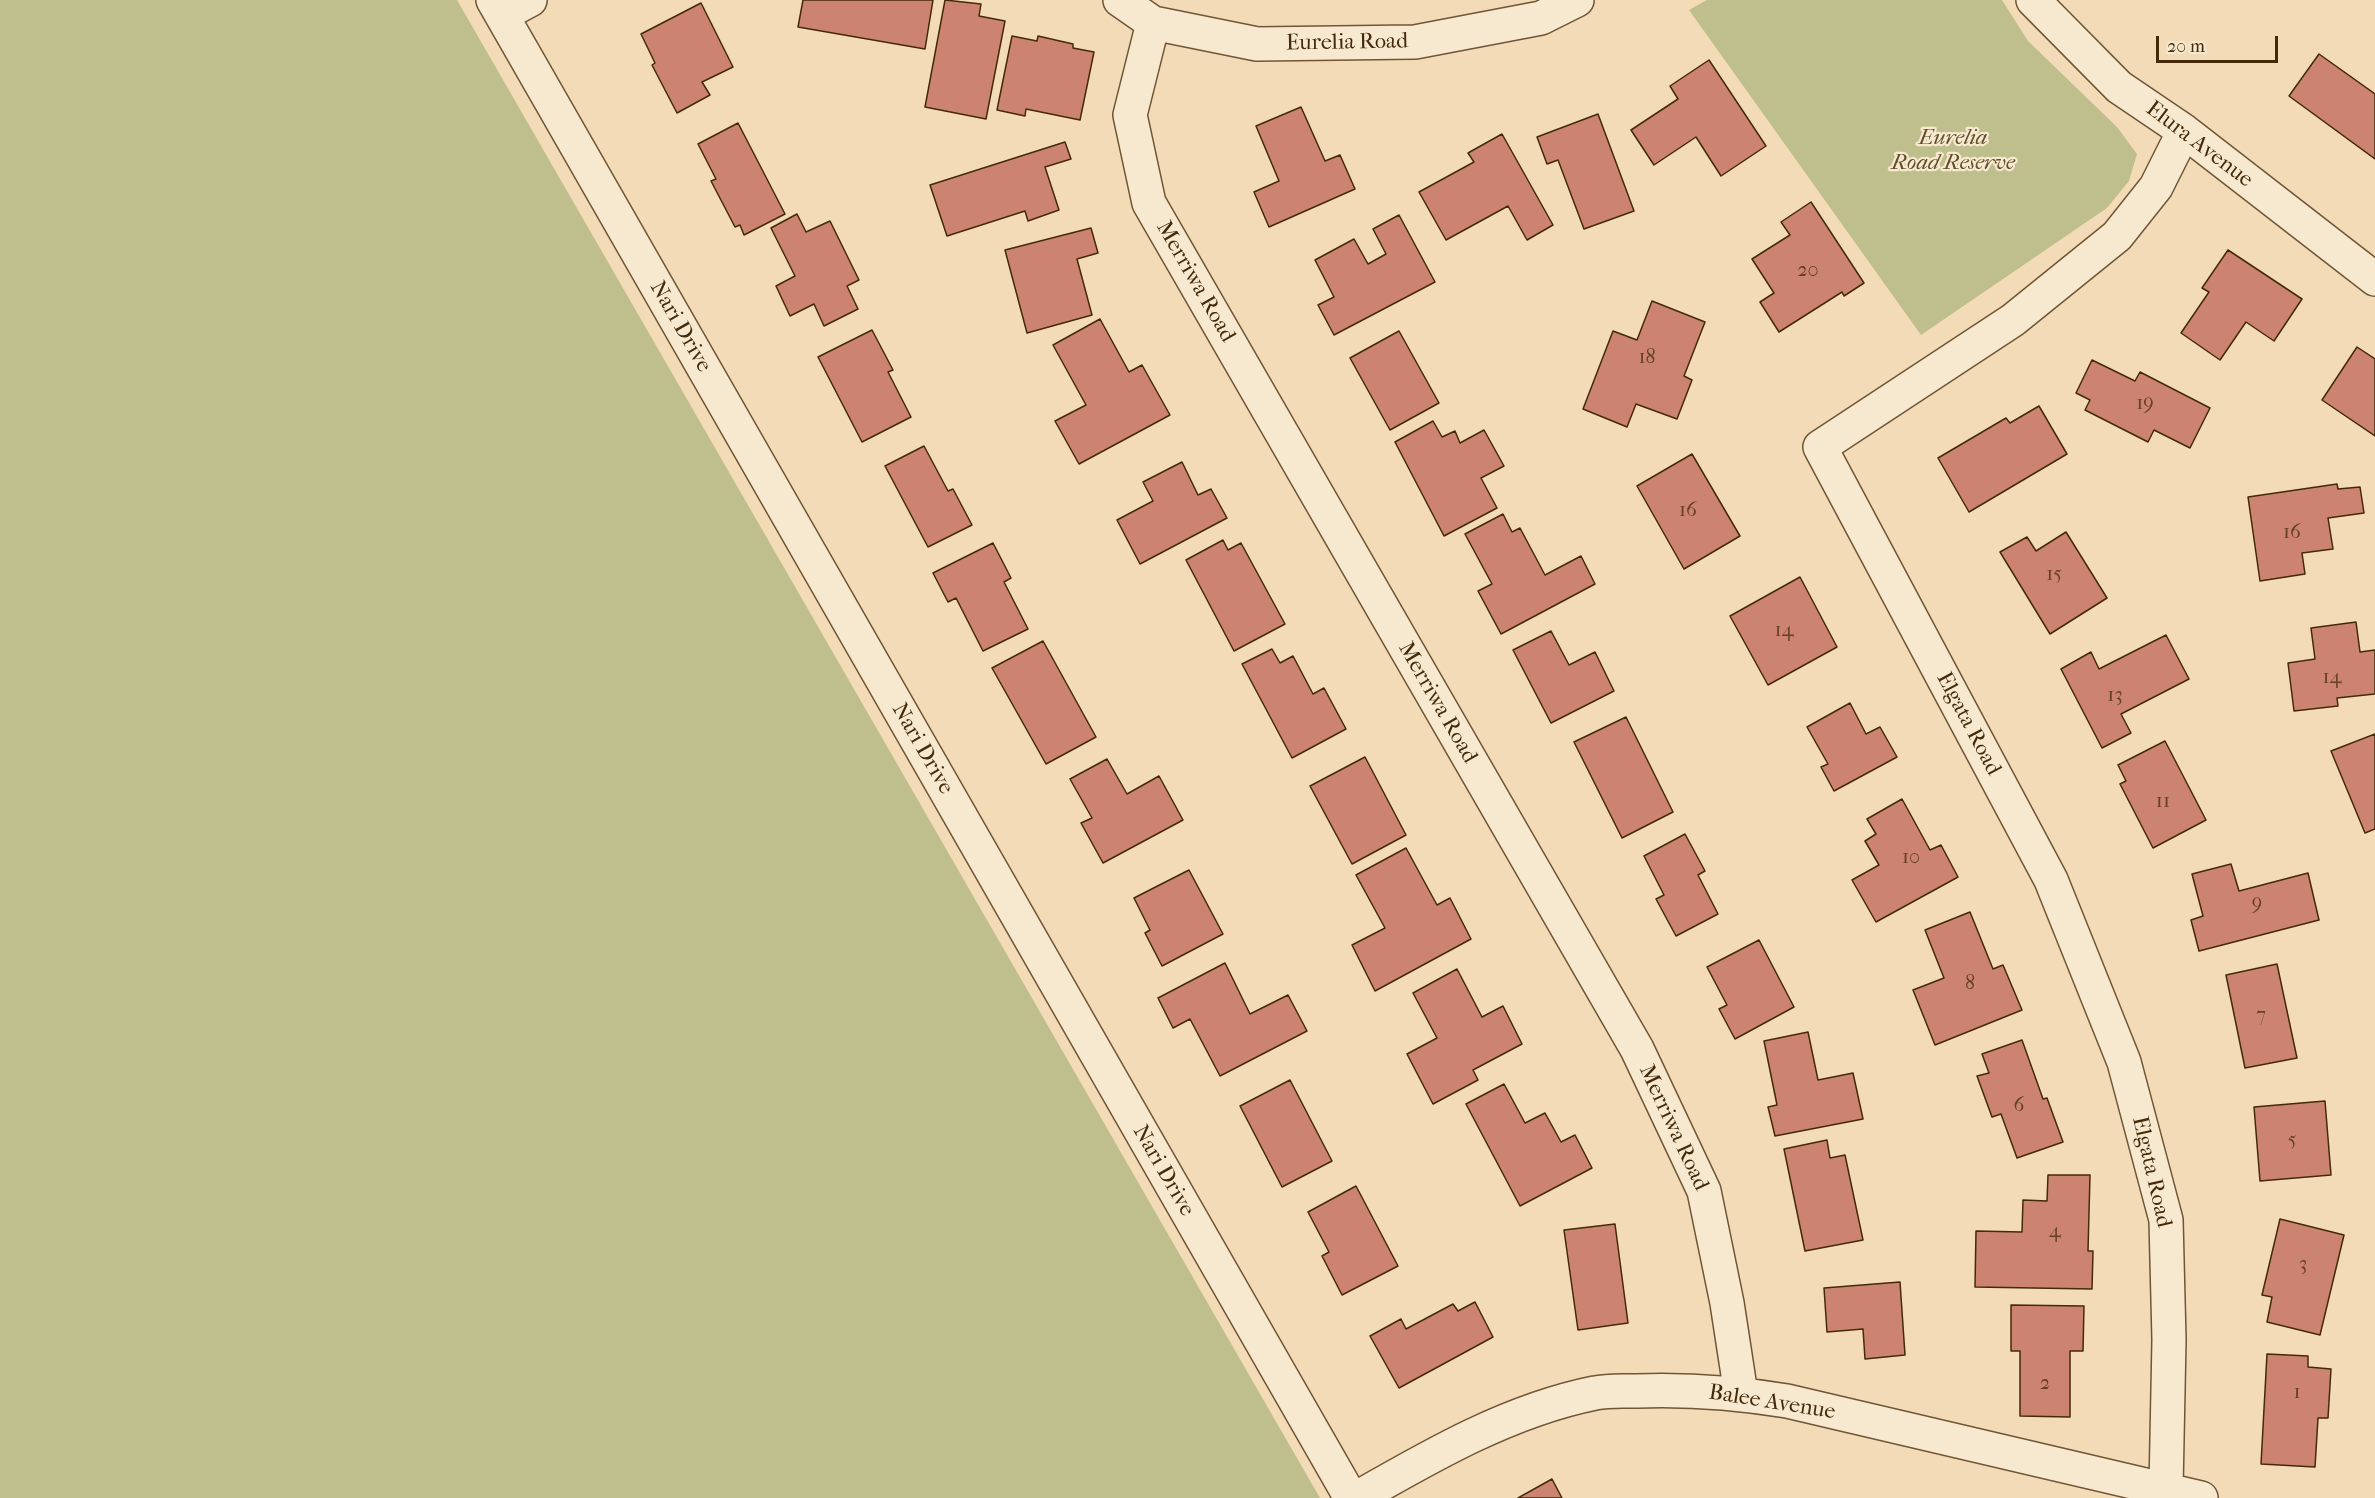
<!DOCTYPE html>
<style>
body{margin:0}
#map{position:relative;width:2375px;height:1498px;overflow:hidden;background:#f3dbb7;font-family:"IM FELL French Canon",serif}
canvas{display:block}
.scale{position:absolute;left:2156px;top:36px;width:122px;height:27px;box-sizing:border-box;border:3px solid #442a09;border-top:0;padding-left:8px;font-size:18px;line-height:21px;white-space:nowrap;color:#442a09;-webkit-text-stroke:4px #f7e8d0;paint-order:stroke}
</style>
<div id="map">
<canvas width="2375" height="1498"></canvas>
<div class="scale">20 m</div>
</div>
<script>
const ctx = document.querySelector('canvas').getContext('2d');
ctx.lineJoin = 'round';
function fillPath(path, color) { ctx.fillStyle = color; ctx.fill(path, 'evenodd'); }
function trace(path, color, width, dash) { ctx.strokeStyle = color; ctx.lineWidth = width; ctx.lineCap = dash ? 'butt' : 'round'; ctx.setLineDash(dash || []); ctx.stroke(path); }
function write(font, color, halo, rows, align = 'center') {
  ctx.font = font + ' "IM FELL French Canon",serif'; ctx.lineWidth = 4.5; ctx.setLineDash([]); ctx.textBaseline = 'middle'; ctx.strokeStyle = halo; ctx.fillStyle = color; for (const [text, x, y, turn = 0] of rows) {
    ctx.save(); ctx.translate(x, y); ctx.rotate((+turn || 0) * Math.PI / 180); ctx.textAlign = isNaN(turn) ? turn : align; if (halo) ctx.strokeText(text, 0, 0); ctx.fillText(text, 0, 0); ctx.restore();
  }
}
fillPath(new Path2D(`
 M0 0H457L1320 1498H0Z
 M1707 0H2002L2028 41 2117 127 2137 154 2129 181 2107 208 1921 335 1689 10Z`), '#bebf8c');
const building = new Path2D(`
 M803 0H933L925 49 798 27Z
 M945 0 981 4 979 16 1005 21 986 119 925 107Z
 M701 3 733 67 702 82 710 95 677 113 652 65 655 63 641 34Z
 M1012 36 1037 41 1038 36 1073 44V48L1094 52 1080 120 1026 109 1025 116 997 110Z
 M2319 54 2375 94V159L2289 96Z
 M1709 60 1766 146 1721 176 1696 137 1654 165 1631 130 1678 99 1670 86Z
 M1301 107 1325 161 1340 155 1355 189 1269 227 1254 192 1279 181 1256 126Z
 M1598 114 1634 211 1584 229 1558 160 1547 164 1537 137Z
 M738 123 785 214 744 235 740 225 735 227 711 181 716 179 698 144Z
 M1502 134 1553 225 1527 240 1508 206 1446 240 1419 192 1474 162 1468 153Z
 M1065 142 1071 159 1045 167 1059 210 1028 221 1025 211 947 236 930 185Z
 M1811 202 1864 283 1844 296 1842 292 1779 332 1760 302 1774 293 1752 259 1790 235 1781 222Z
 M797 214 806 232 830 221 859 280 847 286 858 309 824 326 814 304 790 316 776 286 795 276 771 228Z
 M1399 215 1435 282 1334 335 1318 305 1334 297 1315 260 1354 239 1368 264 1386 254 1373 229Z
 M1091 228 1098 253 1077 259 1092 315 1027 333 1005 250Z
 M2228 250 2302 299 2274 341 2246 322 2220 360 2181 333 2209 292 2202 288Z
 M1652 301 1705 322 1684 376 1692 380 1677 419 1636 404 1627 427 1583 409 1613 331 1637 340Z
 M1100 319 1129 372 1142 365 1170 415 1079 464 1055 421 1086 405 1053 345Z
 M872 330 893 370 888 372 911 417 862 442 818 357Z
 M1399 331 1439 403 1390 430 1350 358Z
 M2357 347 2375 359V436L2322 400Z
 M2092 360 2135 381 2140 372 2210 408 2190 448 2154 430 2148 442 2085 410 2090 400 2076 393Z
 M2039 406 2067 454 1969 512 1938 458 2006 418 2010 423Z
 M1433 421 1442 437 1455 431 1460 443 1484 430 1504 466 1481 478 1497 508 1444 536 1395 442Z
 M924 446 948 491 953 489 972 525 928 547 885 466Z
 M1692 454 1740 536 1684 569 1637 486Z
 M1182 462 1198 495 1211 489 1227 518 1140 564 1117 520 1153 501 1143 482Z
 M2337 484 2338 489 2360 487 2364 513 2328 518 2333 549 2302 553 2305 574 2260 581 2248 497Z
 M1503 514 1512 532 1520 528 1545 575 1581 556 1595 584 1501 634 1478 591 1492 584 1465 534Z
 M2066 532 2107 598 2050 634 2000 552 2027 537 2036 551Z
 M1223 540 1228 550 1241 543 1285 624 1234 651 1186 560Z
 M993 543 1011 578 1004 582 1028 629 983 651 956 598 948 602 933 573Z
 M1800 577 1837 647 1768 685 1730 616Z
 M2356 622 2360 652 2375 650V694L2337 698 2338 706 2294 711 2288 663 2315 659 2311 628Z
 M1551 631 1569 665 1595 652 1614 691 1551 723 1513 650Z
 M2166 635 2189 679 2121 714 2131 733 2102 748 2061 669 2091 652 2099 669Z
 M1043 641 1096 737 1046 764 992 668Z
 M1272 649 1280 663 1293 656 1313 694 1324 688 1346 729 1292 758 1242 664Z
 M1850 703 1866 734 1880 727 1897 757 1834 791 1821 767 1828 764 1807 727Z
 M1626 717 1673 812 1622 838 1574 742Z
 M2375 734V829L2365 833 2331 751Z
 M2165 741 2206 820 2153 848 2120 784 2126 781 2118 765Z
 M1365 757 1406 835 1352 864 1310 786Z
 M1107 759 1127 794 1159 776 1183 820 1103 863 1081 823 1092 818 1070 779Z
 M1902 799 1930 850 1941 845 1958 877 1876 922 1852 880 1879 865 1865 841 1876 834 1867 819Z
 M1685 834 1705 871 1698 875 1718 914 1676 936 1656 899 1664 895 1644 856Z
 M1406 848 1437 905 1450 898 1471 939 1375 991 1352 945 1385 928 1356 875Z
 M2231 864 2239 891 2308 873 2319 920 2199 951 2191 920 2203 916 2192 874Z
 M1189 870 1223 934 1162 966 1145 933 1150 930 1134 898Z
 M1970 912 1993 969 2003 965 2022 1010 1935 1045 1913 990 1944 978 1925 930Z
 M1759 940 1794 1007 1735 1039 1719 1009 1727 1005 1707 967Z
 M1225 963 1250 1014 1288 995 1307 1031 1220 1076 1190 1019 1173 1028 1158 998Z
 M2277 964 2297 1058 2245 1068 2226 975Z
 M1457 969 1482 1017 1503 1006 1522 1044 1473 1070 1478 1080 1433 1104 1407 1054 1437 1038 1413 993Z
 M1808 1032 1818 1080 1853 1073 1863 1119 1775 1136 1768 1107 1777 1105 1764 1041Z
 M2022 1040 2043 1099 2047 1098 2063 1142 2017 1158 2001 1114 1992 1117 1977 1076 1989 1073 1982 1054Z
 M1290 1080 1332 1161 1282 1187 1240 1106Z
 M1504 1084 1525 1123 1545 1113 1561 1142 1575 1135 1592 1168 1520 1206 1466 1104Z
 M2325 1101 2331 1175 2260 1181 2254 1107Z
 M1827 1140 1830 1158 1845 1155 1863 1240 1805 1251 1784 1149Z
 M2048 1175H2090L2088 1251H2093L2092 1289 1975 1287 1976 1231 2022 1232 2023 1200 2047 1201Z
 M1356 1186 1398 1266 1342 1295 1322 1256 1329 1252 1308 1212Z
 M2280 1219 2344 1235 2320 1335 2267 1322 2272 1297 2262 1295Z
 M1615 1224 1628 1323 1578 1330 1564 1230Z
 M1900 1282 1905 1355 1865 1359 1863 1329 1827 1332 1824 1288Z
 M1475 1302 1493 1337 1399 1388 1370 1336 1401 1319 1406 1329 1453 1304 1458 1311Z
 M2011 1305 2084 1306 2083 1351H2070V1417L2020 1416V1351H2011Z
 M2267 1354 2308 1356V1367L2331 1369 2328 1418H2318L2315 1467 2261 1464Z
 M1552 1479 1562 1498H1518Z`);
fillPath(building, '#cc8372');
trace(building, '#442a09', 1.5);
const street = new Path2D(`
 M493 0 1351 1498
 M1120 0 1153 23 1257 44 1415 42 1541 18 1577 0
 M2033 0 2119 87 2184 131 2375 279
 M502 15 530 0
 M1153 23 1130 115 1149 203 1637 1049 1704 1191 1727 1303 1741 1394
 M2166 1488 2169 1340 2166 1220 2124 1062 2051 880 1820 447 2013 320 2117 236 2156 187 2184 131
 M1357 1498C1432 1455 1510 1410 1595 1393 1608 1390 1623 1391 1637 1391 1688 1389 1737 1393 1787 1401L2201 1498`);
trace(street, '#705634', 36);
trace(street, '#f7e8d0', 33);
write('20px', '#664023', null, [
 ["20",1808,271],
 ["18",1647,358],
 ["19",2145,404],
 ["16",1688,511],
 ["16",2292,533],
 ["15",2054,575],
 ["14",1784,631],
 ["14",2332,678],
 ["13",2115,696],
 ["11",2163,802],
 ["10",1911,858],
 ["9",2257,904],
 ["8",1970,984],
 ["7",2261,1016],
 ["6",2019,1106],
 ["5",2292,1141],
 ["4",2055,1232],
 ["3",2303,1265],
 ["2",2045,1384],
 ["1",2297,1393]
]);
write('22px', '#442a09', '#f7e8d0', [
 ["Eurelia Road",1347,43,-1],
 ["Elura Avenue",2199,145,37],
 ["Merriwa Road",1195,282,60],
 ["Nari Drive",680,327,60],
 ["Merriwa Road",1437,703,60],
 ["Elgata Road",1968,724,62],
 ["Nari Drive",922,749,60],
 ["Merriwa Road",1673,1128,65],
 ["Nari Drive",1163,1171,60],
 ["Elgata Road",2151,1172,77],
 ["Balee Avenue",1772,1403,9]
]);
write('italic 22px', '#624f2a', '#f7e8d0', [
 ["Eurelia",1953,139],
 ["Road Reserve",1953,164]
]);
</script>
